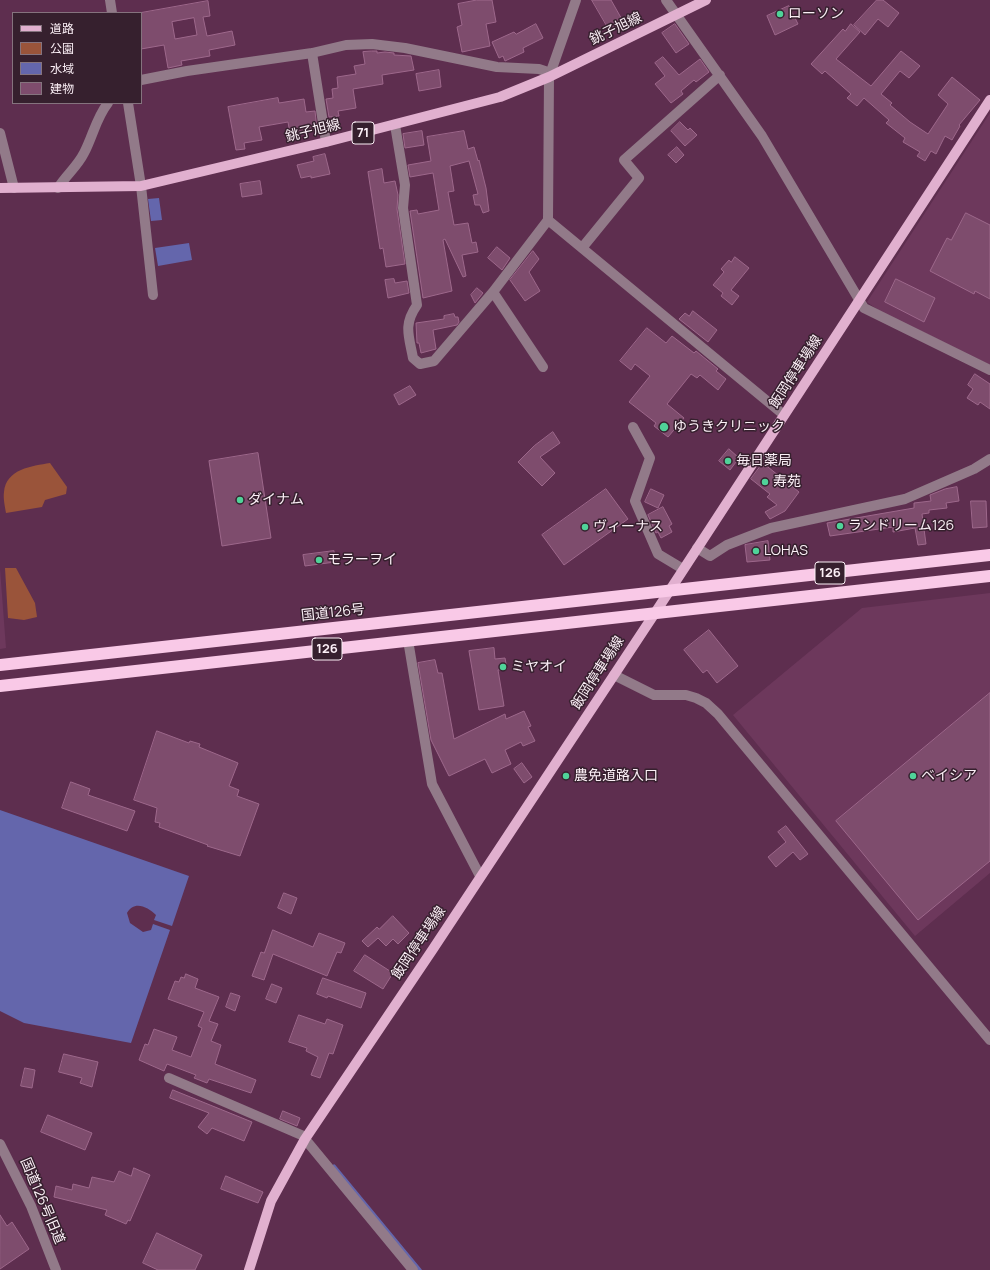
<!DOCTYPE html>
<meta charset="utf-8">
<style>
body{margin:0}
#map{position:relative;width:990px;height:1270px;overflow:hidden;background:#5e2e4f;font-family:Manrope,"Noto Sans JP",sans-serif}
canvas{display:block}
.legend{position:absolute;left:12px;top:12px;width:130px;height:92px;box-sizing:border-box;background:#36202e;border:1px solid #85737e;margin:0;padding:5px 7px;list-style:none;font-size:12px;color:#fbeff6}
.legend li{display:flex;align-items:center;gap:8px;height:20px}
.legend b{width:20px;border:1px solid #85737e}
</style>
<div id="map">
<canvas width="990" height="1270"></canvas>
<ul class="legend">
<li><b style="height:5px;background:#e1b0cf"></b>道路</li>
<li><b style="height:11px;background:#9a543a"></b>公園</li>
<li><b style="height:11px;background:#6466ac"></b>水域</li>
<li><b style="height:11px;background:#7e4c6d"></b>建物</li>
</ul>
</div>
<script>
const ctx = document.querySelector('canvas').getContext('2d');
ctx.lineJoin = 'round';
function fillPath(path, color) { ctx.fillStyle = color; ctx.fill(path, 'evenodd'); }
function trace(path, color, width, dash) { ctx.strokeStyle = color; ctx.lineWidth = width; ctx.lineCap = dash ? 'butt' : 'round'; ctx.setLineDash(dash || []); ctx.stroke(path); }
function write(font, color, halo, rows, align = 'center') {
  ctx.font = font + ' Manrope,"Noto Sans JP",sans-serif'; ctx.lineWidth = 3; ctx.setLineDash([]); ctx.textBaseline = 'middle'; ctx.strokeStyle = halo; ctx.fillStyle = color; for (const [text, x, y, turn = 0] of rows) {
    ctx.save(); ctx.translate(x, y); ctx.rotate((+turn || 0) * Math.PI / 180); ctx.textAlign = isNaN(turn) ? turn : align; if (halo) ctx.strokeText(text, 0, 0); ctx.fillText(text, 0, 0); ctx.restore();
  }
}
fillPath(new Path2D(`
 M990 113V365L878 310 867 302Z
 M0 569 6 648 0 649Z
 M990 593V873L915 936 733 715 862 608Z`), '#6d385c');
fillPath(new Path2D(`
 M50 463 67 487 66 494 45 500 42 507 6 513C5 507 3 498 4 492 6 469 32 466 50 463Z
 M5 568H16L35 603 37 617 24 620 8 618Z`), '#9a543a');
fillPath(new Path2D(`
 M159 198 162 220 151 221 148 199Z
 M189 243 192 260 158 266 155 248Z
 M0 810 189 876 172 926 154 920 156 915C148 907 134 900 127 913L130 923 143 932 151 930 153 924 170 930 131 1043 24 1023 0 1011Z`), '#6466ac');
trace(new Path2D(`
 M334 1166 420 1270`), '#6466ac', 3.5);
const building = new Path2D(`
 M477 0H492L496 22 486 24 490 46 462 52 457 27 462 25 458 4Z
 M592 0H611L624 23 610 31Z
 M877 0H883L899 13 888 27 878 19 865 35 854 25Z
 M208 1 210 16 203 17 207 36 232 31 235 45 209 50 210 56 181 61 182 65 168 68 164 45 141 49V13ZM194 18 197 35 175 39 172 22Z
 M789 6 798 24 775 35 767 16Z
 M536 24 543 38 523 48 524 52 505 61 503 56 499 58 492 42 514 32 516 34Z
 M675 24 689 44 676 53 662 33Z
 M851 24 860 32 836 59 871 86 901 51 920 66 909 78 900 71 881 94 892 103 890 105 910 122 928 134 948 104 938 95 952 77 980 100 959 125 960 126 952 140 945 136 936 154 931 151 925 161 917 156 920 152 903 142 905 138 886 123 889 120 864 98 857 106 847 98 851 94 825 71 822 74 811 64 843 29 845 31Z
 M372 51H377V53L385 52 394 53V55L411 56 414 70 382 75 383 84 353 89 356 108 338 111 339 116 329 117 326 99 333 98 332 89 338 88 337 77 356 74 354 66 365 64 363 52Z
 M663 57 679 75 700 59 709 72 696 82 694 80 681 91 683 94 671 103 655 84 665 76 655 63Z
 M439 70 441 87 419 91 416 74Z
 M278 98 279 103 304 99 306 112 315 111 317 130 290 134 288 122 259 127 262 140 244 143 245 149 236 150 228 107Z
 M680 122 688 130 690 128 697 135 685 146 671 131Z
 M422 131 424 145 405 148 403 134Z
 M464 131 468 149 474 147 478 161 479 160 486 188 489 211 483 213 480 205H475L473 195 478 194 469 161 450 166 454 191 448 192 454 225 468 223 472 243 476 242 478 252 462 255 466 276 463 277 445 239 443 240 452 291 423 298 410 211 417 210 418 214 439 210 433 173 410 177 408 165 431 161 427 137Z
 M677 147 684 155 676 163 668 155Z
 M325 154 330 174 311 178V176L301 178 297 165 314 161 313 157Z
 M382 169 384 183 395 181 398 195 397 209 405 264 386 267 383 248 380 249 368 172Z
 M260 181 262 194 242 197 240 184Z
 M966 213 990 225V299L975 291 974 294 930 271 947 238 951 240Z
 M497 247 510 258 502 270 488 258Z
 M533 251 539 259 529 272 540 291 525 301 510 280Z
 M735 257 749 268 731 290 739 296 732 305 721 296 723 293 713 285 724 272 721 269 729 260 731 262Z
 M394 279 395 283 407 281 409 293 388 298 385 280Z
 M896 279 935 298 924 322 885 302Z
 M477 288 483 293 475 303 471 295Z
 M693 311 717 330 708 342 679 319 685 313 689 316Z
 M454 314 455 317H458L459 322 457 325 433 330 436 349 421 353 419 343H417L416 323 444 319V316Z
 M647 328 666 343 672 336 694 353 696 351 718 369 716 371 726 379 718 390 700 375 697 378 691 374 667 404 684 418 668 437 654 426 656 423 629 402 650 376 635 364 631 370 620 361Z
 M975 374 990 384V409L980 402 978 405 967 398 973 389 968 385Z
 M410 386 416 395 399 405 394 395Z
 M553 432 560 443 540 457 555 473 542 486 518 462 534 446Z
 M729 449 739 458 730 470 719 461Z
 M258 453 271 538 222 546 209 461Z
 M763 463 799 492 785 511 770 519 765 512 777 505 767 497 770 494 751 479Z
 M957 487 959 501 946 503 947 508 929 510V513L922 514 926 544 918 545 915 528 893 532V527L830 536 827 523 914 508V503L931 501 930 495 945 489Z
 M606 489 628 519 564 565 542 535Z
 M651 489 664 495 658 508 645 502Z
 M971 501H986L987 527 973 528Z
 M663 507 672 524 669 526 672 532 661 538 658 532 656 533 648 515Z
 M768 541 770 560 747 562 745 545Z
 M334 551 335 562 305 566 303 555Z
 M709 630 738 666 717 683 707 670 703 673 684 650Z
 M494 648 495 659 505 658 507 669 498 670 504 706 479 710 469 651Z
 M435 660 438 673H442L454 739 505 714 506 719 524 711 531 726 528 727 535 741 523 746 521 742 505 750 511 764 492 773 485 759 449 776 431 740 418 663Z
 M990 693V861L918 920 836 821Z
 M157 731 189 743 190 741 200 744 199 747 238 763 229 786 239 790 237 796 259 804 240 856 207 846 208 845 159 827 160 823 155 822 157 808 134 800Z
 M522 763 532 777 524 783 514 769Z
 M71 782 90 789 88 795 135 811 127 831 62 808Z
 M786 826 808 854 800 860 793 852 776 867 768 857 786 842 778 832Z
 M284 893 297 898 291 914 278 908Z
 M393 916 409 933 398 944 393 939 386 946 378 938 368 947 362 941 377 927 379 929Z
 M273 930 313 947 319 933 345 943 341 953 337 952 327 976 273 954 264 980 252 976 261 952 264 953Z
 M365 955 393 973 383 989 354 971Z
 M186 974 198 979 195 988 219 997 209 1021 218 1024 211 1041 221 1045 215 1064 256 1080 251 1093 209 1079 207 1083 194 1078 196 1075 167 1064 164 1071 139 1060 145 1044 148 1045 154 1029 177 1037 172 1050 191 1057 202 1028 198 1026 204 1012 168 999 175 981 179 982 181 977 184 978Z
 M323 978 366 993 361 1008 328 996 327 998 317 994Z
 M272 984 282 988 276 1003 266 999Z
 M231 993 240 996 235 1011 226 1007Z
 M299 1015 325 1024 327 1019 343 1025 333 1054 329 1053 320 1078 311 1075 318 1057 306 1051 307 1048 289 1042Z
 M64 1054 98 1062 92 1087 80 1083 82 1078 59 1072Z
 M25 1068 35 1070 32 1088 21 1086Z
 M173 1090 252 1122 244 1141 212 1128 207 1134 198 1127 209 1113 170 1098Z
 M283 1111 300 1118 297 1126 280 1119Z
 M48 1115 92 1133 85 1150 41 1132Z
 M134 1168 150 1175 130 1221 128 1220 126 1224 105 1215 107 1210 54 1197 56 1186 72 1190 73 1184 89 1188 92 1177 114 1182 119 1171 131 1176Z
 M226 1176 263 1192 258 1203 221 1189Z
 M0 1215 7 1226 12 1222 29 1249 0 1269Z
 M157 1233 202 1255 195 1270H158L143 1263Z`);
fillPath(building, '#7e4c6d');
trace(building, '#9d688b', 1);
trace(new Path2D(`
 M110 0 112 13
 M666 0 762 136 864 308 990 370
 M312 53 326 142
 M141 80 187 71 312 53 346 45 372 44 405 48 497 67 539 69 545 71 549 77
 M128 103 141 186 153 295
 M395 125 405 185 403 208 417 305C403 325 409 336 413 358L420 364 434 361 493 292 548 220 549 77 576 0
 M0 133 14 188
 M58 188C66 175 77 167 84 153 93 136 96 118 108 103
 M548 220 784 415
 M582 248 639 178 624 160 720 75
 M493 292 543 367
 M633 427 650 458 635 501 658 554 683 569
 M697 548 710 556 727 545 771 528 905 499 974 469 990 459
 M408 640 432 784 480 876
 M614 675 654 695H686L696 698 706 703 718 714 990 1040
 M169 1078 306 1137
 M305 1139 413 1270
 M0 1144 31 1206 56 1270`), '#927a89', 10);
trace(new Path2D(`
 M0 188 141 186 326 142 500 97 549 77 706 0
 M249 1270 271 1201 305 1139 433 949 655 613 990 100`), '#e1b0cf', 10);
trace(new Path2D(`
 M0 665 990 555
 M0 686 990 576`), '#f9c9e7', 12);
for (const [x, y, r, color] of [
 [780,14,4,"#4fd399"],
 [664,427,5,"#4fd399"],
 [728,461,4,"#4fd399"],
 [765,482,4,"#4fd399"],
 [240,500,4,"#4fd399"],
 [840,526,4,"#4fd399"],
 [585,527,4,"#4fd399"],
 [756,551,4,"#4fd399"],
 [319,560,4,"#4fd399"],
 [503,667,4,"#4fd399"],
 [566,776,4,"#4fd399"],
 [913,776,4,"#4fd399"]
]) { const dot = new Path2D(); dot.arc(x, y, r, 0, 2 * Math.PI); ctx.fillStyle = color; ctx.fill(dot); trace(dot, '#36202e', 1.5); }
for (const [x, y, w] of [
 [363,133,22],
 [830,573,30],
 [327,649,30]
]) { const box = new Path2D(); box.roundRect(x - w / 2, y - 11, w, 22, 3); ctx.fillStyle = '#36202e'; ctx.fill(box); trace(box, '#fbeff6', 1); }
write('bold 13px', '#fbeff6', null, [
 ["71",363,133],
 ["126",830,573],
 ["126",327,649]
]);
write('14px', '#fbeff6', '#36202e', [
 ["ローソン",788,14],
 ["ゆうきクリニック",673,427],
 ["毎日薬局",736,461],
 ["寿苑",773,482],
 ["ダイナム",248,500],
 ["ランドリーム126",848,526],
 ["ヴィーナス",593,527],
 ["LOHAS",764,551],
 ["モラーヲイ",327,560],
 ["ミヤオイ",511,667],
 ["農免道路入口",574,776],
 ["ベイシア",921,776]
], 'left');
write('14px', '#fbeff6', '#36202e', [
 ["銚子旭線",616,29,-26],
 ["銚子旭線",313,131,-14],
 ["飯岡停車場線",796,372,-57],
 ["国道126号",333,613,-6],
 ["飯岡停車場線",598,673,-57],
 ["飯岡停車場線",419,943,-56],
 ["国道126号旧道",42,1201,67]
]);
</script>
